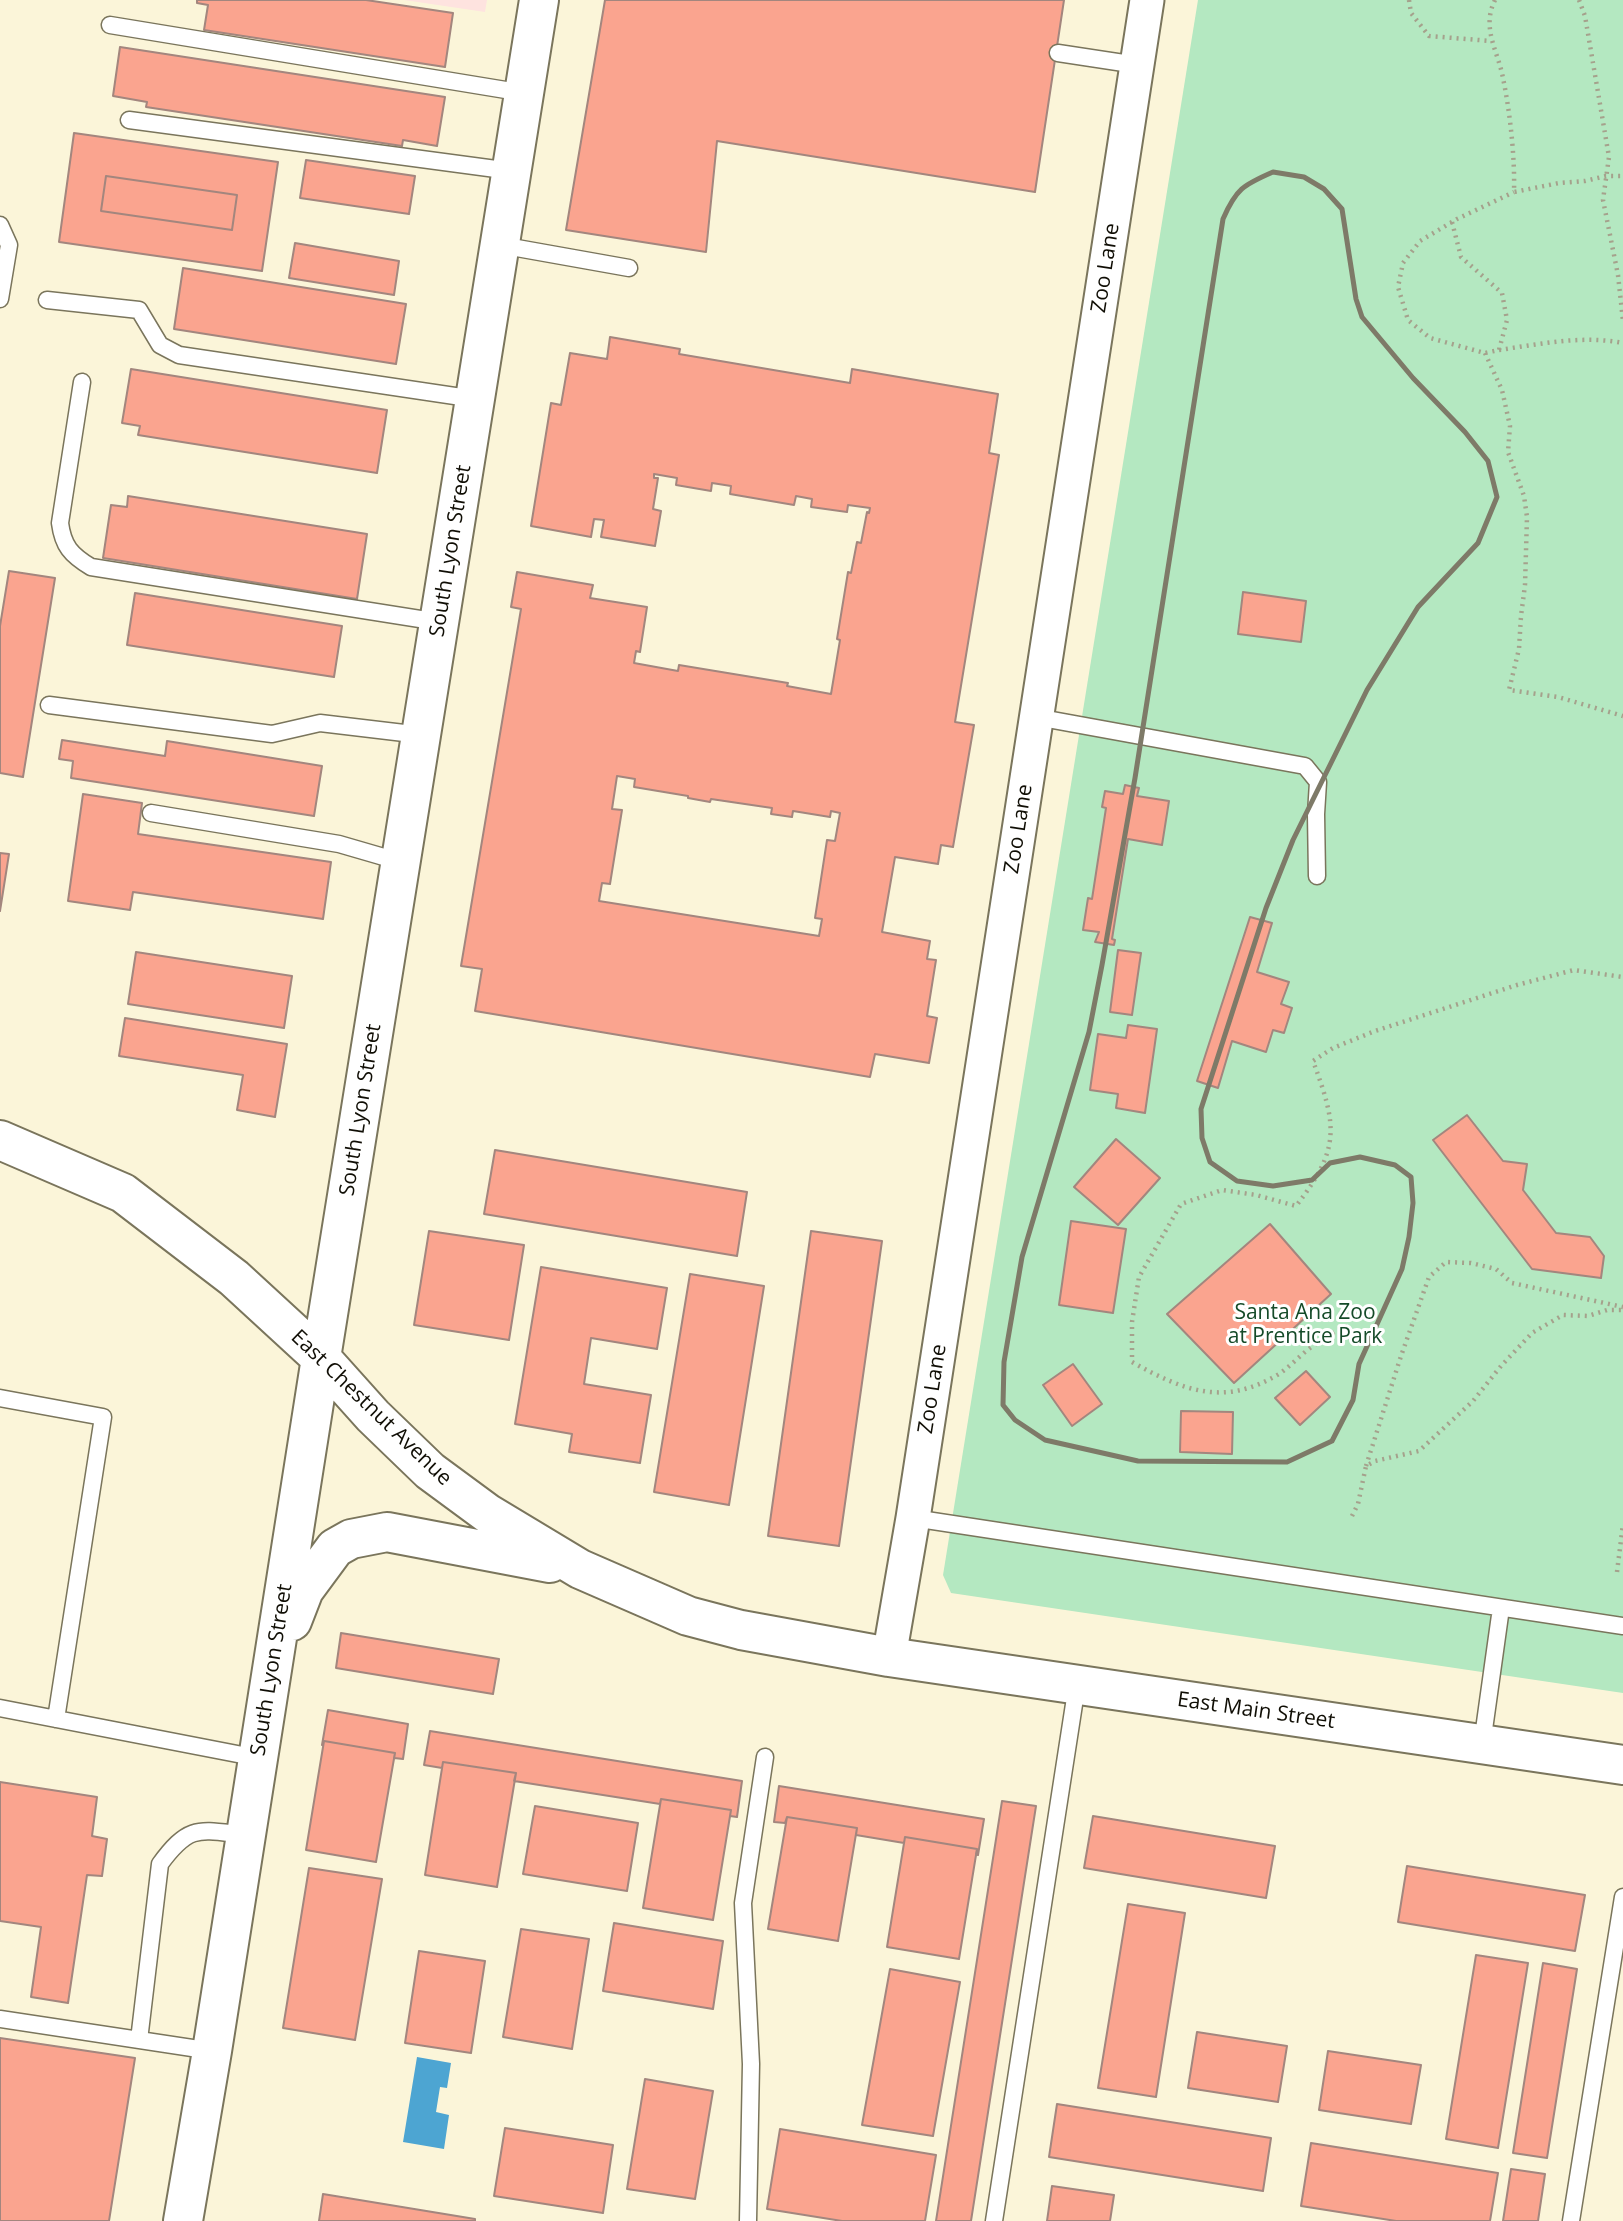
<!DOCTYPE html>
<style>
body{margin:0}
canvas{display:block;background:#fbf5d9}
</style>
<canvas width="1623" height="2221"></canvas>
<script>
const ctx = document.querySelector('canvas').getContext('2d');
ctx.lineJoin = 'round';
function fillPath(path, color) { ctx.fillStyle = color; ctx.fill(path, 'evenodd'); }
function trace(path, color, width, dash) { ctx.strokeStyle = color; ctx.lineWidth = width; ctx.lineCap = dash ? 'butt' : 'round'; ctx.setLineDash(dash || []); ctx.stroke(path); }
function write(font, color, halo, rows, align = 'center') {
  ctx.font = font + ' "Open Sans",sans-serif'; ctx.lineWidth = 6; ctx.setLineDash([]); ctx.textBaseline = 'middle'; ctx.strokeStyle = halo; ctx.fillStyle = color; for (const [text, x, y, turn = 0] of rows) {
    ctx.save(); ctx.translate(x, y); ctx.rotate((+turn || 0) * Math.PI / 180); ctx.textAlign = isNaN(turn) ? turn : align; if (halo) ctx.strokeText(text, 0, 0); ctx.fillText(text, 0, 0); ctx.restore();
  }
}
fillPath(new Path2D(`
 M404 0H487L485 12Z`), '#fee3df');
fillPath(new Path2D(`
 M1198 0H1623V1693L951 1593 943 1575Z`), '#b4e8c1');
fillPath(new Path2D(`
 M417 2057 451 2063 447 2088 440 2087 436 2112 449 2115 444 2149 403 2142Z`), '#4da5d2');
const building = new Path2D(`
 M197 0H366L453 13 445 67 204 30 208 5 197 3Z
 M605 0H1064L1035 192 717 141 706 252 566 230Z
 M120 47 445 97 437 146 403 140 402 146 146 107 147 102 113 96Z
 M74 133 278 162 262 271 59 242ZM106 176 237 195 232 230 101 211Z
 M306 160 415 176 409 214 300 198Z
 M106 176 237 195 232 230 101 211Z
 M295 243 399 261 394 295 289 278Z
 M183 268 406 304 396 364 174 329Z
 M610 337 680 349 679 354 850 383 852 369 998 394 989 453 999 455 955 722 974 725 953 847 941 845 938 864 895 857 882 932 930 941 927 959 936 960 927 1016 937 1018 929 1063 875 1054 870 1077 475 1011 482 969 461 966 521 609 511 607 517 572 593 585 590 598 647 607 640 652 636 651 634 663 678 671 679 665 788 683 787 686 831 694 840 640 837 639 848 572 851 573 857 542 861 543 867 512 869 513 870 508 848 505 847 512 811 507 812 499 796 496 794 505 730 494 731 486 712 483 711 491 676 485 677 478 654 474V478H658L653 509 661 511 655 546 601 537 604 520 594 519 591 537 531 526 551 403 561 405 570 353 607 359ZM617 776 635 779 634 787 688 796V798L710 802 711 799 772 808 771 814 792 817 793 811 830 817 831 811 840 813 835 841 827 840 815 918 822 919 819 936 599 901 602 883 610 884 622 810 612 809Z
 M131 369 387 410 377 473 138 435 140 426 122 423Z
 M128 496 367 534 357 599 103 558 111 505 127 507Z
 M9 571 55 578 23 777 0 773V626Z
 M1243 592 1306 601 1301 642 1238 634Z
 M135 593 342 626 334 677 127 645Z
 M62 740 165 756 167 741 322 766 314 816 71 778 73 761 59 759Z
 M1125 785 1139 788 1137 796 1169 801 1162 845 1128 839 1112 939 1115 940 1114 945 1095 942 1099 932 1083 930 1088 898 1092 899 1106 808 1102 807 1105 791 1123 794Z
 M83 794 142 803 138 834 331 862 323 919 133 892 130 910 68 901Z
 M0 853 9 854 0 911Z
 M1250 917 1272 923 1257 972 1289 982 1281 1004 1292 1008 1284 1033 1273 1030 1266 1052 1232 1041 1218 1088 1197 1081Z
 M1118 950 1141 953 1132 1015 1110 1012Z
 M136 952 292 976 284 1028 128 1004Z
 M125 1018 287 1044 275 1117 237 1110 243 1075 119 1056Z
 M1128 1025 1157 1029 1145 1113 1116 1108 1118 1094 1090 1090 1098 1034 1126 1038Z
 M1467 1115 1503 1161 1527 1164 1523 1190 1556 1233 1590 1237 1604 1256 1601 1278 1532 1269 1433 1140Z
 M1116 1139 1160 1178 1118 1225 1074 1187Z
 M495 1150 747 1192 737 1256 484 1214Z
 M1071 1221 1126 1229 1113 1313 1059 1305Z
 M1270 1224 1331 1294 1234 1383 1167 1314Z
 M429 1231 524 1245 509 1340 414 1325Z
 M811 1231 882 1241 839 1546 768 1536Z
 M541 1267 667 1288 657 1349 591 1338 584 1384 651 1395 640 1463 569 1452 572 1434 515 1424Z
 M690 1274 764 1286 729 1505 654 1492Z
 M1073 1364 1102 1404 1072 1426 1043 1385Z
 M1306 1371 1330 1397 1300 1425 1275 1398Z
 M1181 1411 1233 1412 1232 1454 1180 1452Z
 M341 1633 499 1659 493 1694 336 1668Z
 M328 1710 408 1724 403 1759 394 1758 395 1753 324 1741 322 1745Z
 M430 1731 742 1781 737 1817 730 1816 731 1810 661 1799 660 1804 514 1781 516 1773 443 1762 442 1768 424 1765Z
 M324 1741 395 1753 376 1862 306 1850Z
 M443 1762 516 1773 497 1887 425 1875Z
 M0 1782 97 1797 92 1836 107 1839 102 1876 87 1875 68 2003 31 1997 41 1927 0 1921Z
 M779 1786 984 1819 978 1855 976 1854 977 1849 905 1837 904 1843 856 1835 857 1828 787 1817 785 1823 774 1822Z
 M661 1799 731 1810 713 1920 643 1908Z
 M1002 1801 1036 1806 971 2221H936Z
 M535 1806 638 1823 627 1891 523 1874Z
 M1093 1816 1275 1846 1266 1898 1084 1868Z
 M787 1817 857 1828 838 1941 768 1929Z
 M905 1837 977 1849 959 1959 887 1947Z
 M1407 1866 1585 1895 1575 1951 1398 1922Z
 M309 1868 382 1879 355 2040 283 2028Z
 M1128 1904 1185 1913 1156 2097 1098 2088Z
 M614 1923 723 1941 713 2009 603 1991Z
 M521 1929 589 1939 572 2049 503 2037Z
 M419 1951 485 1961 471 2053 405 2043Z
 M1476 1955 1528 1963 1498 2148 1446 2139Z
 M1543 1963 1577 1969 1547 2158 1513 2153Z
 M890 1969 960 1982 933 2136 862 2125Z
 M1197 2032 1287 2046 1278 2102 1188 2088Z
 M0 2038 135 2058 109 2221H0Z
 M1328 2051 1421 2065 1411 2124 1319 2110Z
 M645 2079 713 2091 695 2199 627 2189Z
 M1057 2104 1271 2138 1263 2191 1049 2157Z
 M505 2128 613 2145 603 2213 494 2196Z
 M780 2129 936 2155 925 2221H842L767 2209Z
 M1311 2143 1498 2173 1490 2221H1396L1301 2206Z
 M1511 2169 1545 2174 1538 2221H1503Z
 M1052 2186 1114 2195 1110 2221H1047Z
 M323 2194 475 2219V2221H319Z`);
fillPath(building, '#faa48f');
trace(building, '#a3867e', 2);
const lane = new Path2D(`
 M110 25 524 93
 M1058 53 1137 65
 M129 120 511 171
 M0 225 9 245 0 299
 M500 245 629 268
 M47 300 139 310 160 345 179 355 475 399
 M82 382 60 523C63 546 71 555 91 567L439 622
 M49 705 272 734 320 723 421 735
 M1036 717 1305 766 1318 782 1316 814 1317 876
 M151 813 339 844 401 862
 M0 1398 103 1417 56 1719
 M913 1518 1623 1626
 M0 1708 258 1758
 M1482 1744 1501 1608
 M0 2019 212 2051
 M139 2040 160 1864C190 1823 200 1830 246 1835
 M748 2221 751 2064 743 1903 765 1757
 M994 2221 1077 1685
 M1571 2221 1623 1897`);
const street = new Path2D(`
 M889 1657 913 1518 1147 0`);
const secondary = new Path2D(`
 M0 1140 123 1193 234 1278 321 1358 373 1416 430 1471 487 1513 580 1569 688 1616 741 1630 889 1657 1623 1765
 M292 1621 304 1590 335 1548 351 1539 387 1532 550 1563
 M183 2221 212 2051 321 1358 539 0`);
trace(lane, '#7a755c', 19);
trace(street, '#7a755c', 37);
trace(secondary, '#7a755c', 42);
trace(new Path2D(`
 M1409 0 1411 13 1429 36 1491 41
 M1495 0C1481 28 1498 51 1503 78 1510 112 1515 157 1514 192L1559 183 1585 181 1606 176H1623
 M1579 0 1585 16 1609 157 1603 200 1618 275 1623 321
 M1452 222 1461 257 1502 293 1507 320 1499 350 1485 353 1430 338 1408 320 1398 287 1403 263 1420 241 1452 222 1457 219 1514 192
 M1499 350C1540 344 1582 335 1623 343
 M1485 353 1502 390 1510 426 1508 452 1524 496 1527 517 1525 585 1521 616 1519 649 1509 690 1558 697 1623 716
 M1341 1311 1345 1326C1334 1332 1323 1339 1313 1346 1301 1354 1291 1366 1279 1374 1224 1407 1184 1391 1132 1362V1322L1139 1277 1181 1204 1222 1190 1256 1195 1296 1206C1341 1148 1337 1126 1313 1061L1333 1048 1375 1031 1517 985 1574 970 1623 977
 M1366 1466 1401 1356 1429 1277 1446 1262 1471 1263 1496 1269 1512 1283 1623 1307
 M1352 1516 1358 1504 1366 1466 1375 1461 1419 1451 1473 1401 1501 1366 1532 1333 1563 1315 1588 1316 1607 1310H1623
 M1617 1572 1623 1524`), '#a5a18c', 4.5, [2, 5]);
trace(lane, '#fff', 16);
trace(street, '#fff', 33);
trace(secondary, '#fff', 38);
trace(new Path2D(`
 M1273 172 1304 177 1324 189 1342 209 1356 299 1362 317 1413 378 1465 432 1488 461 1497 497 1478 543 1418 607 1367 690 1293 840 1266 908 1201 1109 1202 1138 1210 1162 1237 1181 1273 1186 1312 1180 1330 1163 1360 1157 1395 1165 1411 1177 1413 1203 1409 1237 1402 1269 1359 1364 1353 1400 1332 1441 1287 1462 1138 1461 1045 1440 1015 1420 1003 1405 1004 1362 1022 1257 1089 1032 1102 965 1135 778 1223 219C1236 189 1243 185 1273 172Z`), '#7e7a68', 5);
write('21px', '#100e05', '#fff', [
 ["Zoo Lane",1106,268,-81],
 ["South Lyon Street",451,551,-81],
 ["Zoo Lane",1019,829,-81],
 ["South Lyon Street",361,1110,-81],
 ["Zoo Lane",933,1389,-81],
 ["East Chestnut Avenue",371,1408,44],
 ["South Lyon Street",272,1670,-81],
 ["East Main Street",1256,1711,8]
]);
write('21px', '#154b29', '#fff', [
 ["Santa Ana Zoo",1305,1313],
 ["at Prentice Park",1305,1337]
]);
</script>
